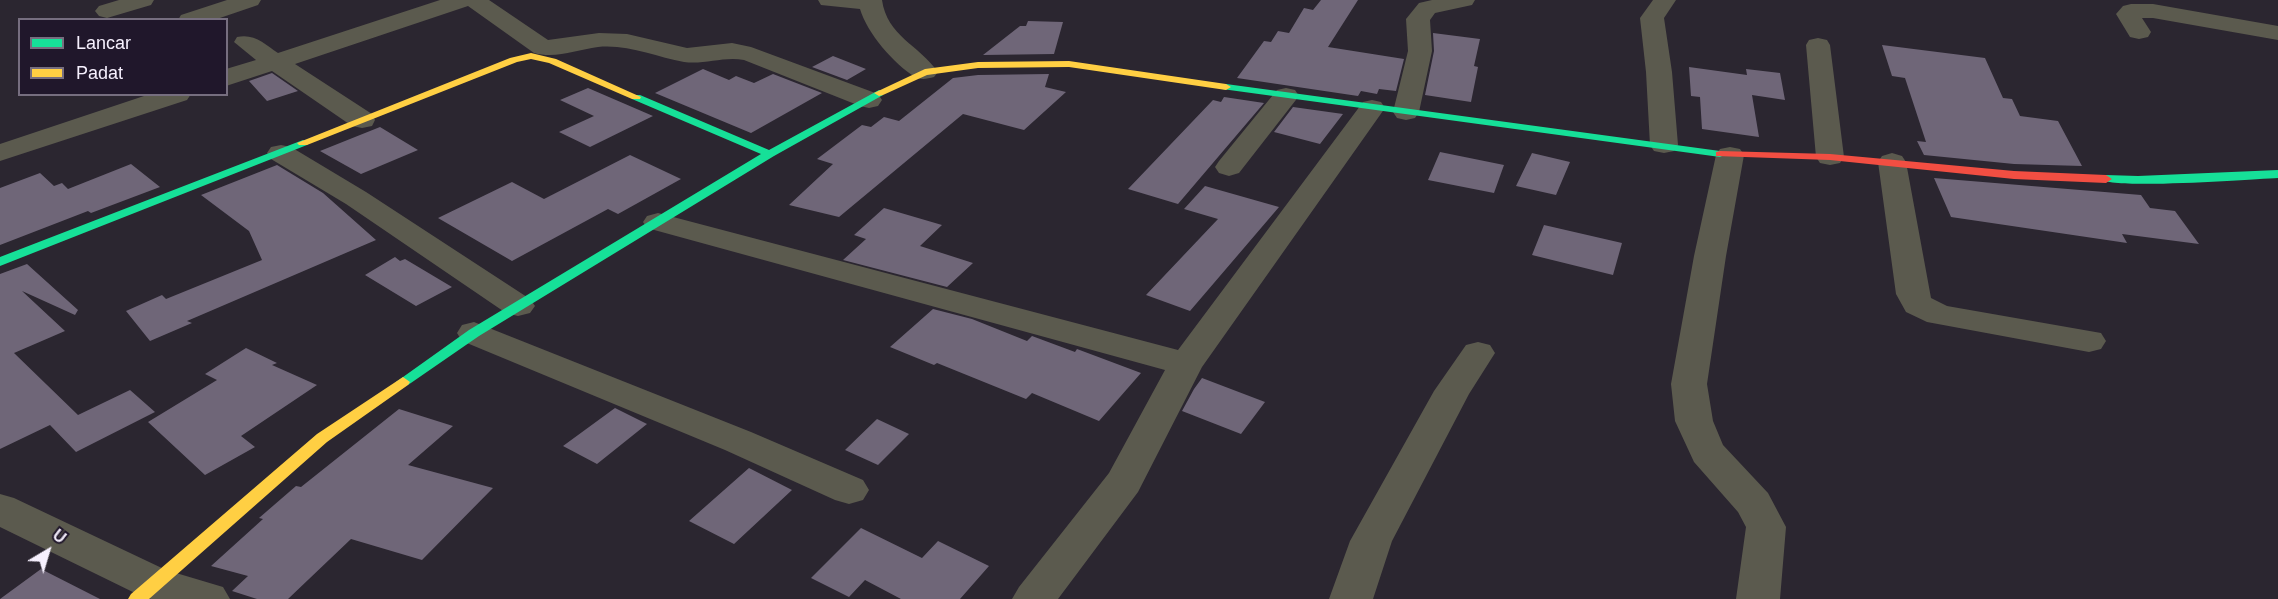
<!DOCTYPE html>
<style>
body{margin:0}
#map{position:relative;width:2278px;height:599px;overflow:hidden;background:#2b2630;font-family:Arial,sans-serif}
canvas{display:block}
.legend{position:absolute;left:18px;top:18px;width:210px;height:78px;box-sizing:border-box;background:#20172b;border:2px solid #766e7f;margin:0;padding:8px 10px;list-style:none;font-size:18px;color:#f6f0fe}
.legend li{display:flex;align-items:center;gap:12px;height:30px}
.legend b{width:30px;border:2px solid #766e7f}
.north{position:absolute;left:18px;top:521px;width:60px;height:60px;-webkit-text-stroke:4px #20172b;paint-order:stroke;rotate:38deg;font-size:16px;font-weight:700;line-height:24px;text-align:center;color:#f6f0fe}
.north::after{content:'';display:block;margin:auto;width:21px;height:27px;background:#f6f0fe;clip-path:polygon(50% 0,100% 100%,50% 72%,0 100%)}
</style>
<div id="map">
<canvas width="2278" height="599"></canvas>
<ul class="legend">
<li><b style="height:8px;background:#16e098"></b>Lancar</li>
<li><b style="height:8px;background:#ffcf43"></b>Padat</li>
</ul>
<div class="north">U</div>
</div>
<script>
const ctx = document.querySelector('canvas').getContext('2d');
ctx.lineJoin = 'round';
function fillPath(path, color) { ctx.fillStyle = color; ctx.fill(path, 'evenodd'); }
fillPath(new Path2D(`
 M1321 0H1358L1328 47 1404 59 1396 91 1379 89 1377 94 1361 91 1358 96 1237 78 1264 41 1271 42 1278 31 1289 33 1304 8 1313 10Z
 M1028 21 1063 22 1054 54 983 55 1020 26H1026Z
 M1433 33 1480 39 1474 66 1478 67 1471 102 1425 95 1434 51Z
 M1882 45 1985 58 2003 98 2012 99 2020 116 2058 121 2082 166 2014 164 1924 155 1917 141 1926 142 1905 78 1892 76Z
 M833 56 866 69 847 80 812 67Z
 M1689 67 1747 75 1746 69 1780 73 1785 100 1752 95 1759 137 1702 129 1700 97 1691 96Z
 M703 69 729 80 736 76 754 83 773 74 822 93 751 133 655 93Z
 M272 73 298 91 267 101 249 81Z
 M1049 74 1045 87 1066 92 1024 130 963 114 839 217 789 205 833 164 817 159 862 125 871 127 884 117 899 121 953 78 978 75Z
 M588 88 653 116 590 147 559 132 594 116 560 100Z
 M1224 97 1264 103 1178 204 1128 189 1213 100 1221 102Z
 M1293 107 1343 114 1320 144 1274 132Z
 M380 127 418 150 361 174 320 151Z
 M1440 152 1504 165 1494 193 1428 180Z
 M1532 153 1570 162 1556 195 1516 186Z
 M630 155 681 179 618 214 608 209 512 261 438 218 512 182 544 199Z
 M131 164 160 187 91 213 88 211 0 245V188L40 173 54 186 62 183 68 189Z
 M277 165 323 193 376 240 187 321 192 323 150 341 126 311 162 295 166 299 262 260 249 231 201 195Z
 M1934 178 2141 195 2150 208 2175 211 2199 244 2122 234 2127 243 1951 217Z
 M1205 186 1279 207 1190 311 1146 295 1218 219 1184 209Z
 M884 208 942 225 920 246 973 263 947 287 843 260 866 239 854 235Z
 M1544 225 1622 243 1613 275 1532 255Z
 M395 257 400 261 405 259 452 287 416 306 365 275Z
 M27 264 78 310 75 315 22 291 65 331 14 353 78 415 130 390 155 412 76 452 50 425 0 449V274Z
 M933 309 972 319 1027 341 1032 336 1075 352 1077 349 1141 373 1099 421 1032 393 1026 399 937 363 934 365 890 347Z
 M246 348 277 363 272 365 317 385 241 436 255 447 205 475 148 422 217 380 205 374Z
 M1202 378 1265 402 1241 434 1182 411 1194 389Z
 M615 408 647 424 597 464 563 446Z
 M399 409 453 426 408 465 493 488 422 560 351 539 288 599H257L232 591 248 576 211 566 263 519 259 518 296 486 301 487Z
 M877 419 909 434 878 465 845 450Z
 M749 468 792 490 734 544 689 521Z
 M861 528 922 558 938 541 989 566 960 599H901L865 580 849 597 811 578Z
 M41 569 100 599H0Z`), '#6f6678');
fillPath(new Path2D(`
 M119 0H154L151 5 107 18 99 16 95 11 99 6Z
 M227 0H261L258 5 214 20H178L181 15Z
 M440 0H489L548 40 599 33 627 34 687 48 732 43 751 47 878 94 882 100 878 106 869 108 860 106 744 60C724 56 704 65 684 62 656 57 628 44 598 47 576 50 556 59 534 53L468 6 295 64 372 114 375 120 372 126 362 128 352 126 272 71 226 86V69L256 60 234 42 237 37C254 33 265 44 278 53Z
 M818 0H882C887 36 919 45 938 72L934 77C927 79 921 80 915 77 894 64 867 33 860 9L821 5Z
 M1432 0H1475L1472 5 1435 13 1430 20 1432 51 1419 112 1415 118 1406 120 1397 118 1393 112 1408 51 1406 19 1419 3Z
 M1653 0H1676L1664 18 1672 72 1678 145 1674 151 1664 153 1654 151 1650 145 1646 72 1640 18Z
 M2131 4H2153L2278 26V40L2153 18H2142L2151 32 2148 37 2139 39 2130 37 2116 14 2123 6Z
 M1818 38 1827 40 1830 45 1844 157 1840 163 1830 165 1820 163 1816 157 1806 45 1809 40Z
 M1286 88 1295 90 1299 96 1239 173 1229 176 1219 173 1215 167 1219 161 1277 90Z
 M150 94H191L187 100 0 161V144Z
 M1372 100 1381 102 1385 108 1202 367 1138 492 1058 599H1012L1019 587 1109 473 1165 370 647 228 643 222 647 216 658 213 1178 350 1363 102Z
 M281 145 291 147 366 192 530 299 535 306 530 313 518 316 506 313 346 204 271 159 267 153 271 147Z
 M1730 147 1740 149 1744 155 1726 256 1707 384 1713 421 1723 445 1768 493 1786 527 1780 599H1736L1746 527 1738 512 1694 462 1675 421 1671 384 1694 256 1716 155 1720 149Z
 M1892 153 1902 156 1906 162 1931 298 1947 306 2101 333 2106 341 2101 349 2089 352 1927 322 1906 312 1896 294 1878 162 1882 156Z
 M474 322 751 432 863 480 869 490 863 500 849 504 835 500 725 450 462 341 457 333 462 325Z
 M1478 342 1490 345 1495 353 1469 394 1392 541 1373 599H1329L1350 541 1434 391 1466 345Z
 M0 494 14 498 166 570 223 587 230 599H151L139 595 0 527Z`), '#5b5a4e');
fillPath(new Path2D(`
 M1226 84 1720 151 1726 154 1720 157 1222 89 1221 87Z
 M879 90 883 91V95L774 156 479 336 408 385H398L396 382 469 330 761 154 632 99V95H640L769 150Z
 M303 140 309 143 307 145 0 266V257Z
 M2278 170V178C2252 179 2112 190 2100 179L2106 175 2138 176Z`), '#16e098');
fillPath(new Path2D(`
 M531 53 556 59 641 97 640 99H632L549 63 531 59 517 62 307 145H299L297 143 510 58Z
 M1069 61 1226 84 1231 87 1226 90 1069 67 978 68 927 75 883 95 879 96 874 93 925 69 978 62Z
 M403 377 410 382 408 385 327 442 149 599H128L131 594 317 434Z`), '#ffcf43');
fillPath(new Path2D(`
 M1720 151 1830 154 2014 171 2106 175 2112 179 2106 183 2014 179 1830 160 1716 156V152Z`), '#f24e42');
</script>
